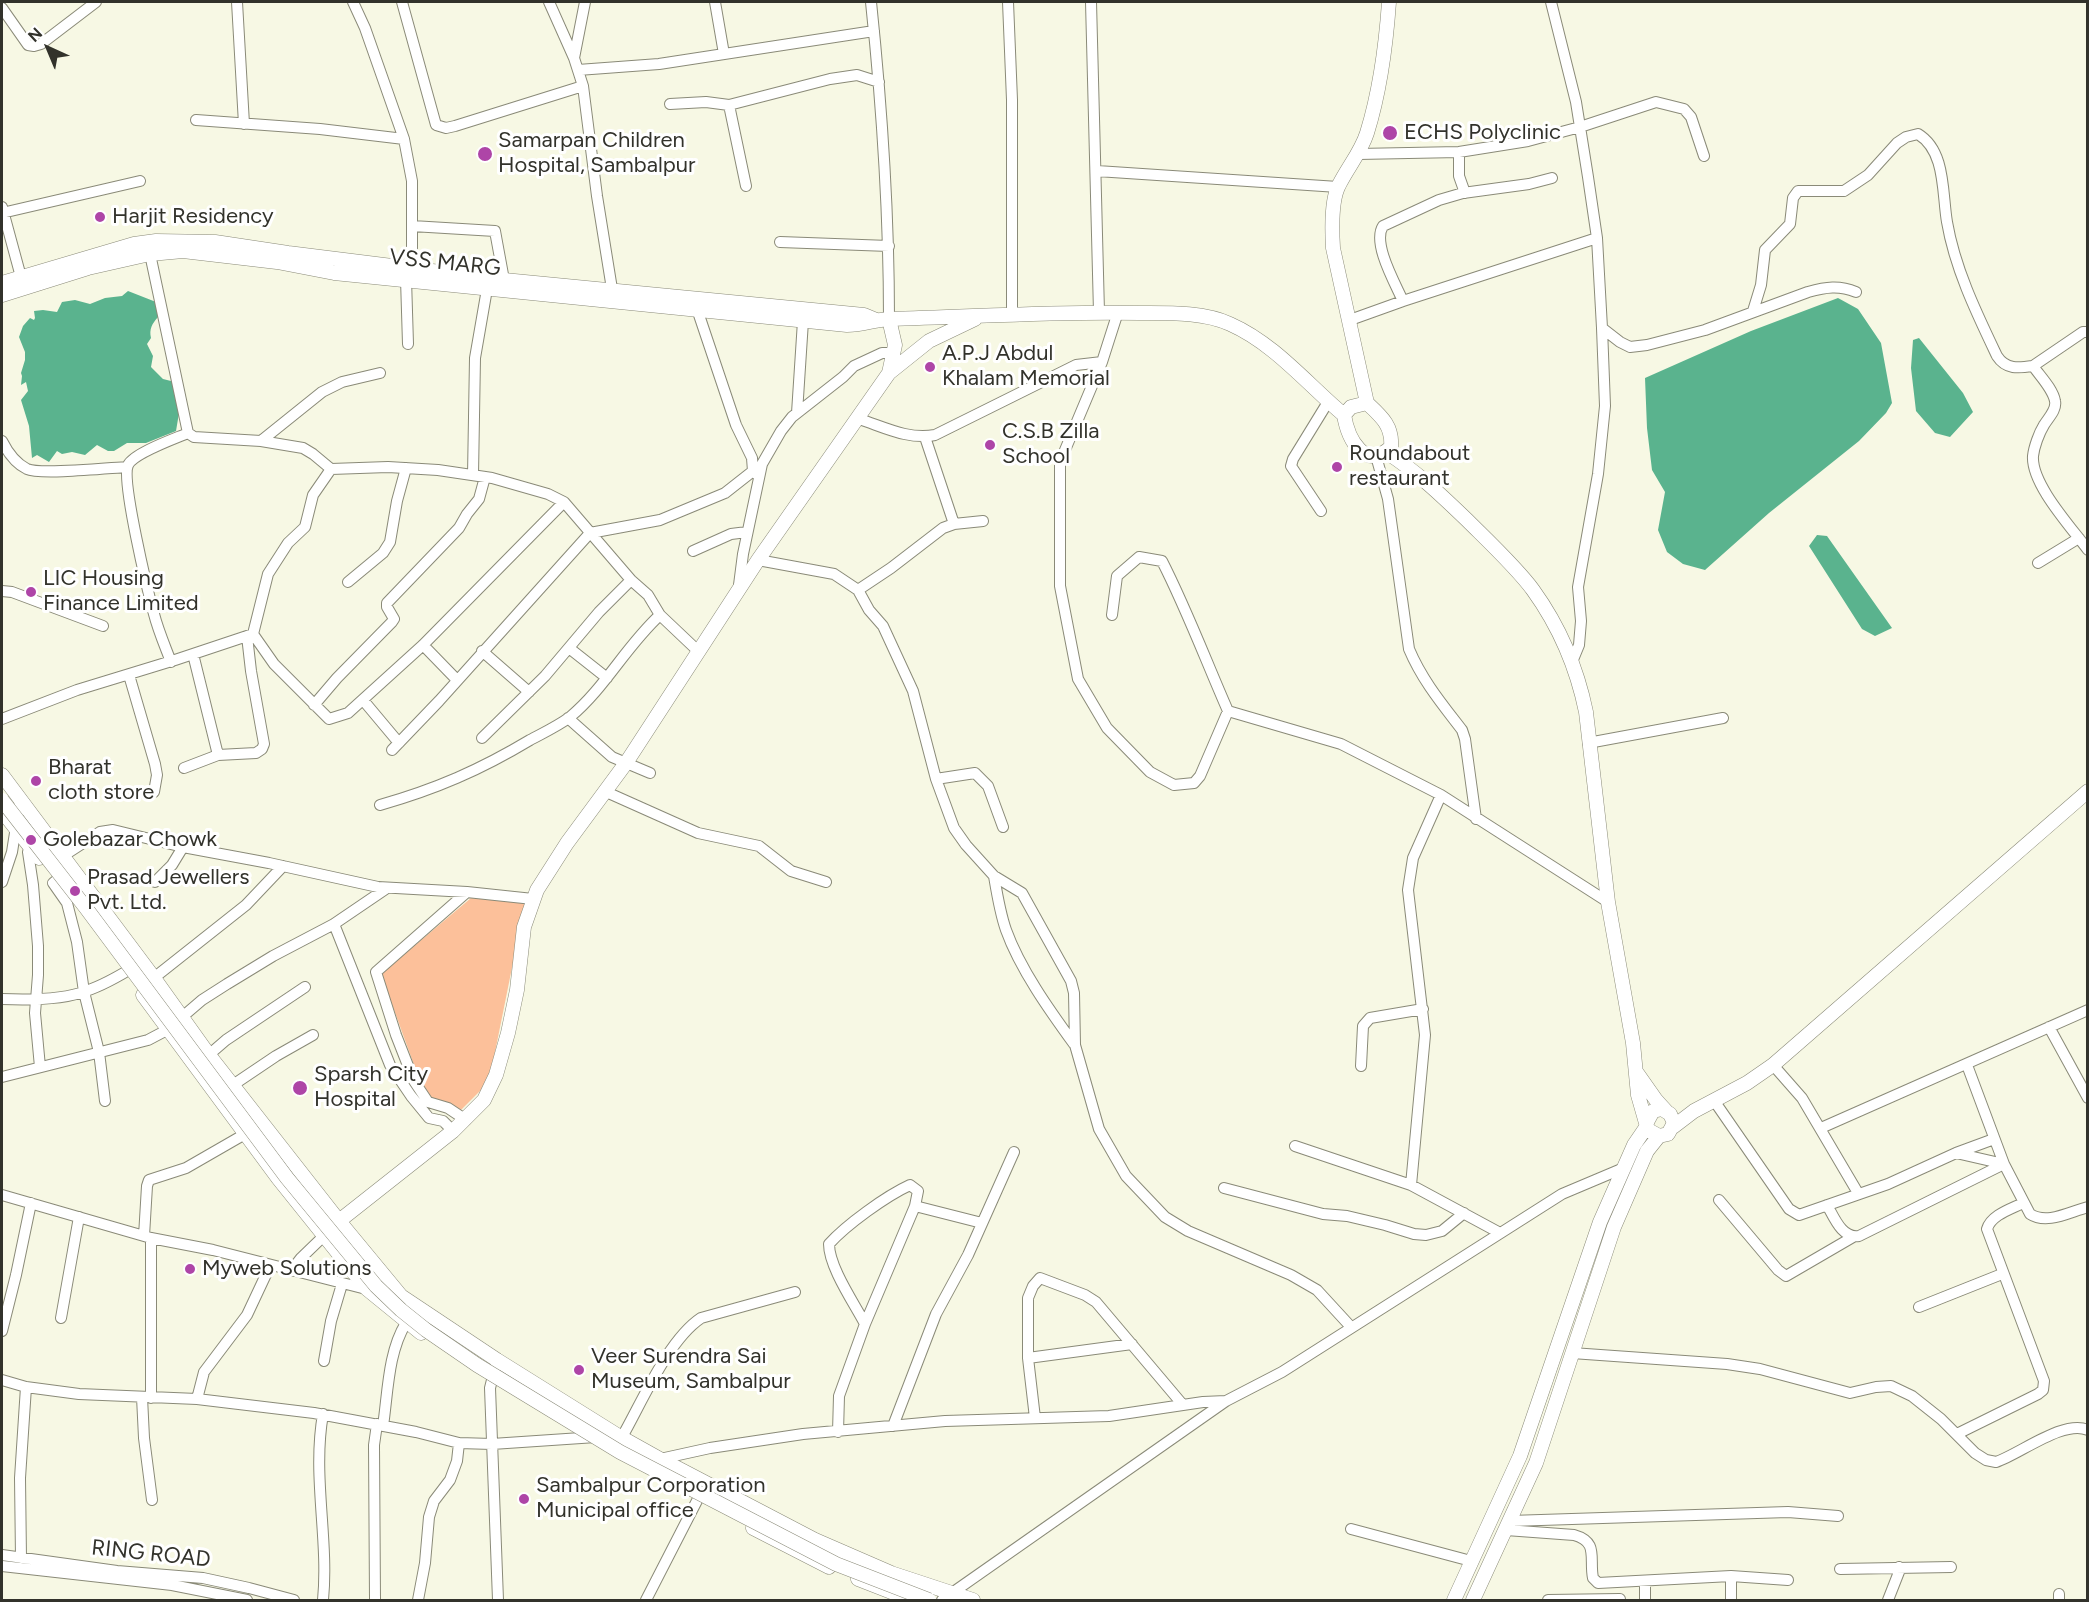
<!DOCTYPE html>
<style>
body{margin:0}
#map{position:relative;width:2089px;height:1602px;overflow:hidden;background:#f7f8e4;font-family:Figtree,sans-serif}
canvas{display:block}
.frame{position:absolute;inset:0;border:3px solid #32322b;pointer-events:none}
.north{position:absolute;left:18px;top:18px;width:60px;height:60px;-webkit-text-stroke:4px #fff;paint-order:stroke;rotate:316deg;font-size:16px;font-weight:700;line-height:24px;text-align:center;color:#32322b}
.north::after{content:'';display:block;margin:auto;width:21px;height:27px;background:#32322b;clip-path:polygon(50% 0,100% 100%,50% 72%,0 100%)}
</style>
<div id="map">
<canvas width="2089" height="1602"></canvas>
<div class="frame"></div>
<div class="north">N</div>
</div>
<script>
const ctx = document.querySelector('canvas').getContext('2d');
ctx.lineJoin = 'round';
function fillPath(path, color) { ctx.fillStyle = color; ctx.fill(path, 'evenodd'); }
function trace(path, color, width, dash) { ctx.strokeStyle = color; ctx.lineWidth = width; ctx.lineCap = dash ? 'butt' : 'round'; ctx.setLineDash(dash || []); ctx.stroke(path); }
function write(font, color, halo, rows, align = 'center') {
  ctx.font = font + ' Figtree,sans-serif'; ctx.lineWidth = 6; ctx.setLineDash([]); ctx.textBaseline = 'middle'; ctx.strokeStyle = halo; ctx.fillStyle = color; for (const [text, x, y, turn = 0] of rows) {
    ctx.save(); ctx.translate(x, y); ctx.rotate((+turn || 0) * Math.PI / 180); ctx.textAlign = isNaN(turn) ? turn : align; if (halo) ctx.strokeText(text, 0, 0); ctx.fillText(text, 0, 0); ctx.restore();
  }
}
fillPath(new Path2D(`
 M471 898 525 903 489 1082 460 1111 449 1104 431 1097 418 1076 381 974Z`), '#fcc09a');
fillPath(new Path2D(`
 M128 291 156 302 158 317C152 324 149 329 151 338L147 344 153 356 151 367 163 379 171 381 177 376 181 401 176 431 146 443H127L114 451H108L97 445 85 455 72 452 62 454 57 451 49 462 37 455 32 458 29 426 21 400 28 391 26 382 21 385 22 376 21 373 25 360V352L19 337 23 326 30 318 34 320 35 318 34 311 43 310 57 312 62 302 75 300 90 304 105 298 122 296Z
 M1838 298 1858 309 1881 343 1892 403 1886 413 1859 441 1769 513 1705 570 1683 564 1667 552 1658 530 1665 492 1652 470 1647 428 1645 378 1751 331Z
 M1919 338 1963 393 1973 412 1950 437 1935 433 1916 411 1911 368 1913 340Z
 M1817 535 1827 536 1892 628 1875 636 1862 629 1809 546Z`), '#5ab38e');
const minor = new Path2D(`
 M237 2 244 124
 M353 2 365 28 404 139 412 181V267
 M402 2 436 125 446 128 455 126 583 86
 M549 2 574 58
 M585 2 574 58 583 86 597 196 612 289
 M715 2 724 54
 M871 2C882 107 889 213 889 319
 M1008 2 1012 100V315
 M1091 2 1099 312
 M1551 2 1576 102 1588 177 1597 238 1602 328 1620 342 1630 347 1647 345 1705 330 1808 292C1826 287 1839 285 1856 292
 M2 8 28 45 34 46 41 44 96 2
 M578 70 659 64 874 31
 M670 104 706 102 729 105 830 79 857 75 879 82
 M729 105 746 186
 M196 120 320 129 404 139
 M1459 152V176L1465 193
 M1358 154 1459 152 1528 141 1580 127 1656 102 1684 109 1691 117 1704 156
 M1097 171 1338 187
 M2 207 21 277
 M2 213 140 181
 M412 226 495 231 504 280
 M780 242 889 246
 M150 254 188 433 194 437 261 441 303 448 313 454 331 469
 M406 279 408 344
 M1403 301C1395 283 1372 243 1383 226L1439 200 1463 193 1529 184 1552 178
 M697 309 736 425 752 458 753 471 756 474
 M1753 311 1761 285 1765 250 1790 224 1793 198 1798 191H1844L1868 175 1897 143 1906 137 1918 134C1946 151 1942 193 1947 222 1955 269 1977 314 1997 356 2006 370 2019 368 2033 366 2040 376 2053 389 2055 401 2057 410 2048 418 2044 425 2039 433 2034 447 2033 456 2031 484 2071 527 2088 550
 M1118 312 1102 362 1060 462V586L1078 679 1107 728 1150 772 1174 785 1194 783 1200 776 1228 711 1341 744 1441 795 1608 902
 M1350 320 1403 301 1597 238
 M2033 366 2083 332H2088
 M797 413 803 321
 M859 419C884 427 908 440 935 435L1076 365 1102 362
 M925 437 954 524
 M2 441C7 451 15 463 27 469 40 475 109 468 127 467
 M261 441 322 392 342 382 380 373
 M1376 456 1388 499 1409 649C1422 680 1442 704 1462 730L1465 739 1476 819
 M473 475 475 358 487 289
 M564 502 423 645 348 713 329 719 274 664 253 634 268 574 288 543 305 527 313 495 331 469 388 467 438 470 492 478 548 494 564 502 631 580 648 595 660 615 698 651
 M1321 511 1291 466 1293 459 1328 402
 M983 521 954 524 943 528 891 568 858 590 869 610 883 626 913 691 936 779 954 828 966 845 994 876 1022 893 1071 981 1074 993 1075 1045 1099 1129 1126 1176 1165 1217 1188 1231 1291 1275 1317 1290 1351 1327
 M693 551 731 534 747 532
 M758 560 834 574 858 590
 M2038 563 2079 538
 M348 582 383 553 390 542 397 501 406 468
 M739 585 743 554 762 464 781 431 792 417 843 377 854 366 882 353H894
 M2 591 12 592 103 626
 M1112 615 1117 576 1139 557 1162 561C1187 610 1206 661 1228 711
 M423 645 457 680
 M569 648 607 678
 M482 651 529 692
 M193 654 218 755
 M171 662C165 646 158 630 154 614 148 592 121 480 128 465 134 453 174 439 188 433
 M1572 662 1579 645 1581 621 1578 587 1598 474 1605 406 1602 328
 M129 675 155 764 157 775 154 792
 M363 700 399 743
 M314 705 337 678 392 622 394 619 387 607V603L459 528 467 514 479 499 485 477
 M568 718 612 757 650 773
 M2 719 77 690 175 660 253 634
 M482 738 545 676 599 612 631 580
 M1588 743 1723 718
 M392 750 439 701 590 533 660 520 725 493 753 471
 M184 768 218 755 256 753 262 749 264 744 251 671 247 636
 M936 779 975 773 988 786 1003 827
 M604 791 698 833 759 846 791 871 826 882
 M380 805C436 789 480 770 530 740 543 733 558 726 570 717 605 688 626 646 660 615
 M28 852 33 885 38 946V975L35 1013 40 1067
 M63 856 100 832 113 830 183 847 269 863 378 887 467 892 533 899
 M66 872 53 883 67 903 77 942 84 992 99 1052 105 1101
 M994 876C997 894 1000 913 1006 930 1020 969 1050 1011 1074 1044
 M2 882 12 852 20 801
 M155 882 172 865 183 847
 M334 924 387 888
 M150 981 246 905 283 866
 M2 999C26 1000 63 1000 86 991 104 985 121 975 137 965
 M2049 1027 2088 1098
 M204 1059 226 1040 305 987
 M1773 1065 1802 1098 1858 1193
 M1967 1065 2004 1164 2030 1214C2047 1225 2069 1212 2088 1207
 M1361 1066 1363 1026 1370 1018 1423 1009
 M2 1077 148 1040 167 1030 202 1000 227 984 273 956 334 924 390 1065 411 1096 429 1118 443 1121 453 1131
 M227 1089 276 1056 313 1035
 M1715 1102 1789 1209 1799 1215 1888 1184 1956 1153 1994 1139
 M466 1120 448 1108 428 1102 414 1081 396 1035 376 972 467 892
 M1821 1128 2088 1010
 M1295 1146 1411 1185 1500 1233
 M1956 1153 2004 1164
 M1411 1185 1425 1035 1408 890 1413 858 1441 795
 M1224 1188 1323 1214 1347 1216 1385 1225 1414 1234 1426 1235 1442 1231 1464 1213
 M2 1195 151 1238 213 1250 370 1290
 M1719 1200 1778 1270 1786 1276 1853 1237
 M1827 1205C1834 1217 1842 1239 1859 1236L2004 1164
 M915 1206 982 1223
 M144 1236 147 1186 149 1180 186 1168 252 1130
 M151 1238V1398
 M291 1271 301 1258 330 1230
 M1919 1307 2002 1274
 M61 1318 79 1217
 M2 1331 16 1275 31 1203
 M1572 1353 1727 1364 1760 1369 1850 1393 1876 1387 1891 1386 1912 1396 1941 1419 1975 1453 1986 1460 1996 1462C2020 1454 2064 1419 2088 1430
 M1028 1358 1132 1344
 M497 1360 490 1388 498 1600
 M324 1361 331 1321 342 1284
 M2 1380 26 1387 79 1394 197 1399 314 1413 416 1432 459 1443 492 1444 596 1437
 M142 1397 144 1438 152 1500
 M197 1399 204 1372 247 1315 270 1266
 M1035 1418 1028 1358V1298L1033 1286 1040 1278 1085 1295 1096 1302 1183 1405
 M383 1426C388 1392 388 1352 406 1323
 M893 1426 936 1314 968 1255 1014 1152
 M838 1432 839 1396 865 1324 915 1206 918 1191 910 1185C886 1196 846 1225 829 1244 829 1267 854 1303 865 1324
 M1957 1434 2038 1394 2043 1390 2044 1381 1987 1229C1991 1215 2011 1209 2023 1203
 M622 1437C642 1402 668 1340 701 1318L795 1292
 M660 1459 710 1448 803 1434 945 1421 1109 1416 1203 1402 1226 1401 1282 1372 1562 1194 1626 1167
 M1510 1521 1788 1512 1838 1516
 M1351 1529 1471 1561
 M1506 1530 1574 1535C1599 1542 1589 1558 1593 1578L1598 1583 1731 1576 1788 1580
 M2 1555 117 1571 203 1578 249 1588 294 1600
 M21 1558 20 1478 26 1387
 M2 1566 172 1585 247 1600
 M1840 1569 1951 1567
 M1645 1581V1600
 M2059 1594V1600
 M323 1600C329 1539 312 1476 323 1414
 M375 1600 374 1445 377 1424
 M418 1600 425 1563 429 1517 434 1501 450 1480 457 1461 459 1443
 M646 1600 703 1489
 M942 1600 1226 1401
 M1548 1600 1620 1599
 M1731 1600V1576
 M1888 1600 1899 1572V1567`);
const major = new Path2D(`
 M2 283 134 244 156 241 215 242 288 253 504 280 864 315 876 320
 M2 295 88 268 150 254 183 251 277 262 334 273 847 325C862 325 874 320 889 319 973 317 1056 311 1140 313 1169 313 1204 312 1230 324 1275 344 1307 384 1344 415
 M889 373 929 341 975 319
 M1367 403 1333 248C1332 231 1331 200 1339 185 1348 167 1361 152 1367 133 1380 91 1386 45 1389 2
 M1367 403C1381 416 1393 426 1391 447 1365 472 1348 439 1344 415L1351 407Z
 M1386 452C1416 471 1441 495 1467 520 1487 540 1517 568 1533 590 1559 626 1577 668 1586 712L1608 902 1633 1043 1638 1095 1648 1130 1659 1136 1668 1134 1674 1123 1670 1114 1662 1109 1653 1111 1647 1122
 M2 775 154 978 209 1055 339 1221 401 1296 497 1360 617 1435 660 1459 815 1540 891 1573 973 1600
 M2 811 39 858
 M143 995 278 1178 367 1289 421 1333
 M1637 1073 1656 1100 1666 1111
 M1673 1127 1694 1111 1747 1083 1773 1065 2088 791
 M339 1221 453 1131 484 1100 496 1075 508 1033 517 990 524 927 537 890 567 843 626 763 758 560 889 373 895 345 889 319
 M753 1528 829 1567
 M858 1579 912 1600
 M1454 1600 1520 1456 1600 1222 1634 1145 1647 1126
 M1473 1600 1536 1463 1614 1227 1647 1151 1659 1136`);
trace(minor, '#8a8a78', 12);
trace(major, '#8a8a78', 15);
trace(minor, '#fff', 10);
trace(major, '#fff', 14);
const majorBridge = new Path2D(`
 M2 800 86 908 287 1178 376 1286 401 1310 426 1330 477 1365 620 1452 836 1564 929 1600`);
trace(majorBridge, '#8a8a78', 15, []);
trace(majorBridge, '#fff', 14);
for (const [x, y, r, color] of [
 [1390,133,8,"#ae45a7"],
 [485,154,8,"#ae45a7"],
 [100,217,6,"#ae45a7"],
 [930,367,6,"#ae45a7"],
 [990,445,6,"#ae45a7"],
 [1337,467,6,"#ae45a7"],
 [31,592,6,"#ae45a7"],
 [36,781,6,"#ae45a7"],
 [31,840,6,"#ae45a7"],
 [75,891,6,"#ae45a7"],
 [300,1088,8,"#ae45a7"],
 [190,1269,6,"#ae45a7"],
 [579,1370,6,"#ae45a7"],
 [524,1499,6,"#ae45a7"]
]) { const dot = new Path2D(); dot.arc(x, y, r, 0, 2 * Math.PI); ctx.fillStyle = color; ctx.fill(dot); trace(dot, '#fff', 2); }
write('22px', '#32322b', '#fff', [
 ["ECHS Polyclinic",1404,133],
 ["Samarpan Children",498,141],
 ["Hospital, Sambalpur",498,166],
 ["Harjit Residency",112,217],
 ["A.P.J Abdul",942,354],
 ["Khalam Memorial",942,379],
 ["C.S.B Zilla",1002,432],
 ["School",1002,457],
 ["Roundabout",1349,454],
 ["restaurant",1349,479],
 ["LIC Housing",43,579],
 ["Finance Limited",43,604],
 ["Bharat",48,768],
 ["cloth store",48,793],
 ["Golebazar Chowk",43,840],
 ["Prasad Jewellers",87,878],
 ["Pvt. Ltd.",87,903],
 ["Sparsh City",314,1075],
 ["Hospital",314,1100],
 ["Myweb Solutions",202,1269],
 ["Veer Surendra Sai",591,1357],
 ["Museum, Sambalpur",591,1382],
 ["Sambalpur Corporation",536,1486],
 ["Municipal office",536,1511]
], 'left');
write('22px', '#32322b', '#fff', [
 ["VSS MARG",445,263,6],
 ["RING ROAD",151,1554,6]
]);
</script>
